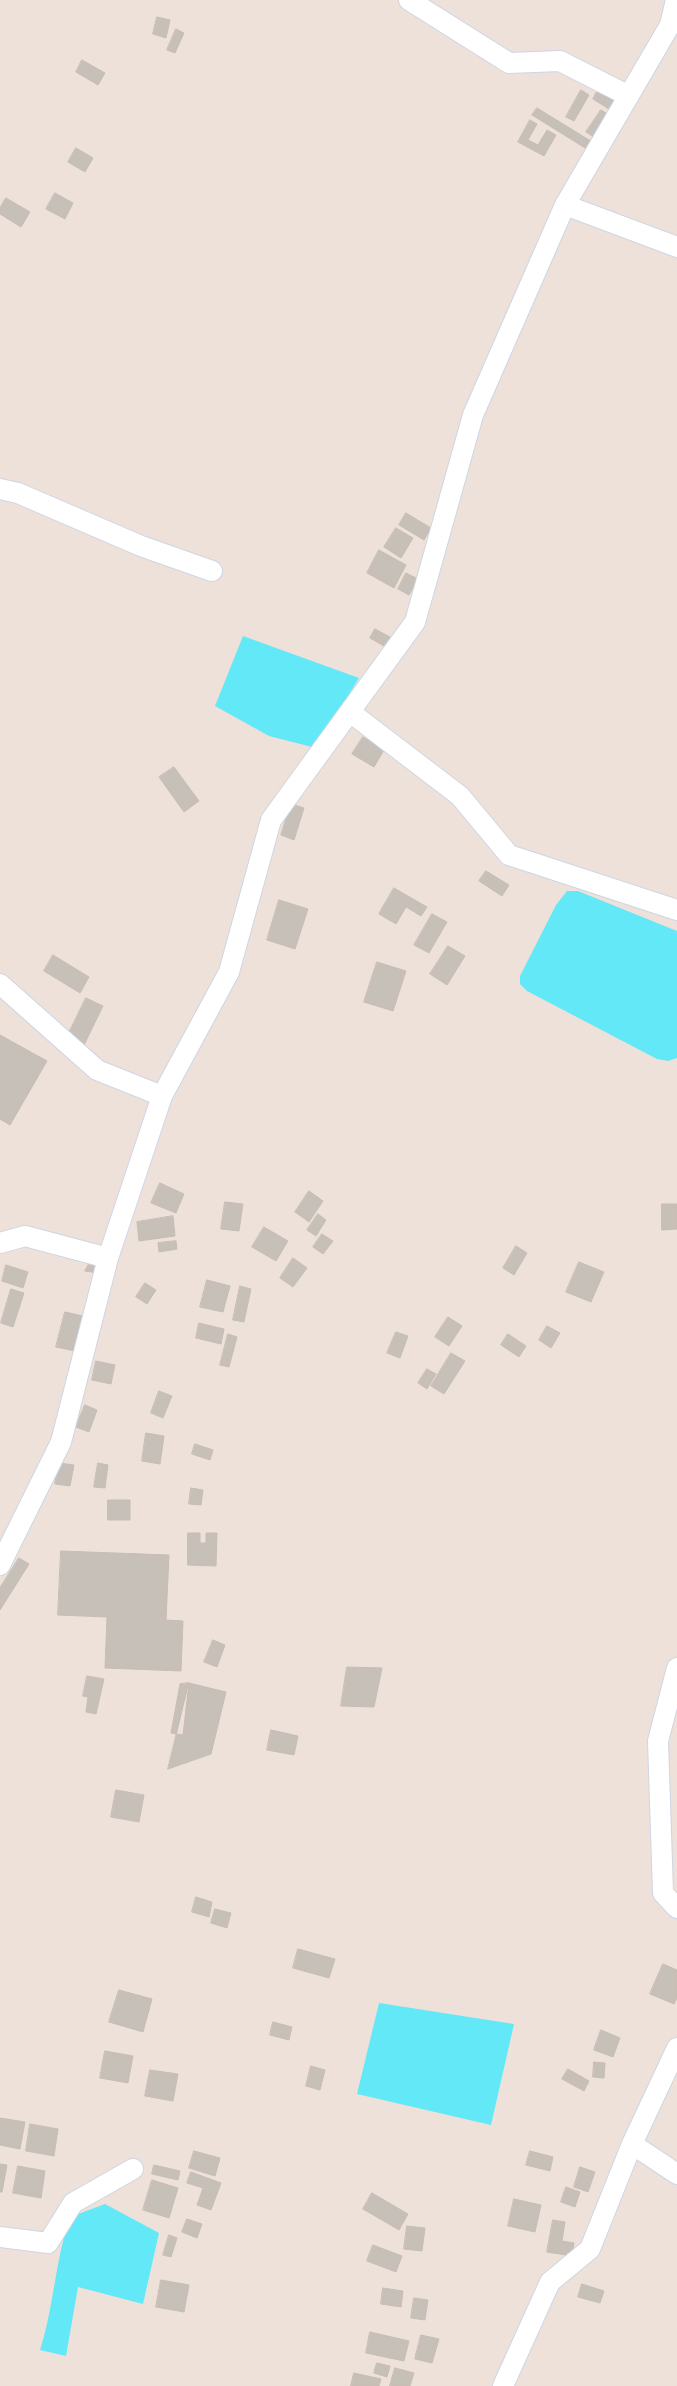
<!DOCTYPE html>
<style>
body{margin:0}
canvas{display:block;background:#ede1d9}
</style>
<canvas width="677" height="2386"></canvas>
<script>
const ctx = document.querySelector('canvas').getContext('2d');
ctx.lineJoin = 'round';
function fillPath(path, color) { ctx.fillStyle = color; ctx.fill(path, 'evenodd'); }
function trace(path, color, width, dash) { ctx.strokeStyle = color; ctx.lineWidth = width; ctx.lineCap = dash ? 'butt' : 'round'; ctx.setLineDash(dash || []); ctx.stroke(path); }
fillPath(new Path2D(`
 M243 636 359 678 316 748 269 736 215 706Z
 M567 891H578L677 931V1058L668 1061 657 1059 527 991 520 984V976L556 905Z
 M379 2003 514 2024 491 2125 357 2094Z
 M105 2204 159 2233 143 2304 78 2287 66 2356 40 2350C54 2307 55 2261 70 2217Z`), '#63e8f8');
const building = new Path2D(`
 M157 17 170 20 166 38 153 34Z
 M176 29 184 33 175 53 167 50Z
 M82 60 105 73 98 85 76 72Z
 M581 90 589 95 574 121 566 117Z
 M598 90 617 102 612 111 593 99Z
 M537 108 594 143 590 151 532 115Z
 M601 110 609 115 594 137 586 132Z
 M530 120 537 124 528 140 538 145 547 130 556 135 544 156 518 142Z
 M76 148 93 158 85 172 68 162Z
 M55 193 73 203 65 219 46 209Z
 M6 198 30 212 21 227 0 214V208Z
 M406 513 431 528 424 540 399 525Z
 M396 528 413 538 401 558 384 547Z
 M379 550 406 565 394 588 367 573Z
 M406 573 418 579 409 595 398 589Z
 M375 629 390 637 384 646 370 638Z
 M363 737 384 750 374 767 352 754Z
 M174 767 199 801 184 812 159 777Z
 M291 804 304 808 294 840 281 835Z
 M486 871 509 885 502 896 479 881Z
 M394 888 427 907 421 916 406 907 396 924 379 914Z
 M279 900 308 909 295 949 267 940Z
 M432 914 447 922 429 953 414 945Z
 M448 946 465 956 447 985 430 974Z
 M53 955 89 977 80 993 44 971Z
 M377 962 406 971 393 1011 364 1002Z
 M86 998 103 1006 84 1045 67 1037Z
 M0 1035 47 1061 10 1125 0 1119Z
 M160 1183 184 1194 176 1213 151 1203Z
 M309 1191 323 1201 309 1222 295 1212Z
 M225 1202 243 1204 239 1231 221 1229Z
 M662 1204H677V1229L662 1230Z
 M318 1214 326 1220 316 1236 307 1230Z
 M173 1216 175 1236 139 1241 137 1222Z
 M264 1227 288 1241 276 1261 252 1247Z
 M322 1234 333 1241 323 1254 313 1247Z
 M176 1241 177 1249 159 1252 158 1243Z
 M516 1246 527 1253 514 1275 503 1268Z
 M94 1255 98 1273 85 1271Z
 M293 1258 307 1268 293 1287 280 1278Z
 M579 1262 604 1272 591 1302 566 1292Z
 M6 1265 28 1272 23 1288 2 1281Z
 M207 1280 230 1286 223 1312 200 1307Z
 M145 1283 156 1290 147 1304 136 1297Z
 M240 1286 251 1289 244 1322 233 1320Z
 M11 1289 24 1293 13 1327 1 1323Z
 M65 1312 83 1316 75 1351 56 1347Z
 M448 1317 462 1326 449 1346 435 1337Z
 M199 1323 224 1329 221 1344 196 1338Z
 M547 1326 560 1333 551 1348 539 1340Z
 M396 1332 408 1336 400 1358 387 1353Z
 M228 1334 237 1337 229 1367 220 1365Z
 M508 1334 526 1346 519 1357 501 1345Z
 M451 1353 465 1361 444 1394 431 1386Z
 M96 1361 115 1365 111 1384 92 1380Z
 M427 1369 436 1374 427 1389 418 1383Z
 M159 1391 172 1396 163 1418 151 1413Z
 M85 1405 97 1410 89 1432 76 1427Z
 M146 1433 164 1436 160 1464 142 1461Z
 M195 1444 213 1450 210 1460 192 1454Z
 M59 1463 74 1465 70 1486 55 1484Z
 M98 1463 108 1465 105 1488 94 1487Z
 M191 1488 203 1490 201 1505 189 1504Z
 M108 1500H130V1520H108Z
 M188 1533H200V1543H206V1533H217L216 1566 188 1565Z
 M61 1551 169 1555 166 1620 183 1621 181 1671 105 1668 107 1617 58 1615Z
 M19 1558 29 1564 0 1610V1588Z
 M213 1640 225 1645 217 1667 204 1662Z
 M347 1667 382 1668 374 1707 341 1706Z
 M87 1676 104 1679 96 1714 86 1712 88 1697 83 1696Z
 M189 1683 183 1735 171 1733 180 1684Z
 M189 1683 226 1692 211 1754 168 1769Z
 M271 1730 298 1736 294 1755 267 1750Z
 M116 1790 144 1795 139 1822 111 1817Z
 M196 1897 212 1902 209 1917 192 1912Z
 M215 1909 231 1913 227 1928 211 1923Z
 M298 1949 335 1959 329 1978 293 1968Z
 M663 1964 677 1970V1998L674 2004 650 1994Z
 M119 1990 152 1999 143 2032 109 2022Z
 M273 2022 292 2027 289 2040 270 2035Z
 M601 2030 620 2038 613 2057 594 2050Z
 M105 2051 133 2056 128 2083 100 2078Z
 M594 2062 605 2063 604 2078 593 2077Z
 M311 2066 325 2070 320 2090 306 2086Z
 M568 2069 589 2081 584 2091 562 2079Z
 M150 2070 178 2074 173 2101 145 2096Z
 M0 2118 25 2122 20 2149 0 2145Z
 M30 2124 58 2129 54 2156 26 2151Z
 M194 2151 220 2158 215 2176 189 2168Z
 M530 2151 553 2157 550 2171 526 2165Z
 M0 2164 7 2165 2 2192H0Z
 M154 2165 180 2171 178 2180 152 2174Z
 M18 2166 45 2171 41 2198 13 2193Z
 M580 2167 595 2172 588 2192 574 2187Z
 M191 2172 221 2183 211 2210 197 2205 203 2188 187 2183Z
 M152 2180 178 2188 169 2218 143 2210Z
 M566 2187 580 2192 575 2207 561 2202Z
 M372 2193 408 2214 399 2230 363 2209Z
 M514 2199 541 2205 535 2232 508 2226Z
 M187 2219 202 2224 197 2238 182 2232Z
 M553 2220 565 2222 562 2241 574 2243 572 2256 547 2252Z
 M407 2226 425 2228 422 2251 404 2249Z
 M169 2235 177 2238 171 2257 163 2255Z
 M373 2245 402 2256 396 2272 367 2261Z
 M161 2280 189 2285 184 2312 156 2307Z
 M582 2284 604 2291 600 2303 578 2297Z
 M383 2288 403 2291 401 2307 381 2304Z
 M414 2298 428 2300 425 2320 411 2318Z
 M370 2332 409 2341 404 2361 366 2353Z
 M421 2335 439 2339 432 2363 415 2359Z
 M377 2363 390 2366 387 2377 374 2373Z
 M395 2368 414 2373 410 2386H390Z
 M354 2373 381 2379 379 2386H351Z`);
fillPath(building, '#c7c0b8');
trace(building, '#c8bdb3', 1);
const street = new Path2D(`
 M409 0 509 63 560 61 629 96
 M565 205 677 247
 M0 489 18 493 141 546 212 571
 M350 712 460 796 509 855 677 910
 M0 984 97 1070 162 1096
 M0 1243 25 1236 108 1258
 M0 1565 61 1442 108 1258 162 1096 229 972 271 820 415 622 473 415 565 205 670 25 676 0
 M677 1668 658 1741 663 1893 677 1908
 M632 2144 677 2174
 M0 2237 48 2243 73 2203 133 2169
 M503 2386 550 2282 590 2249 632 2144 677 2048`);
trace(street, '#ced6e3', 22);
trace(street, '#fff', 20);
</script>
